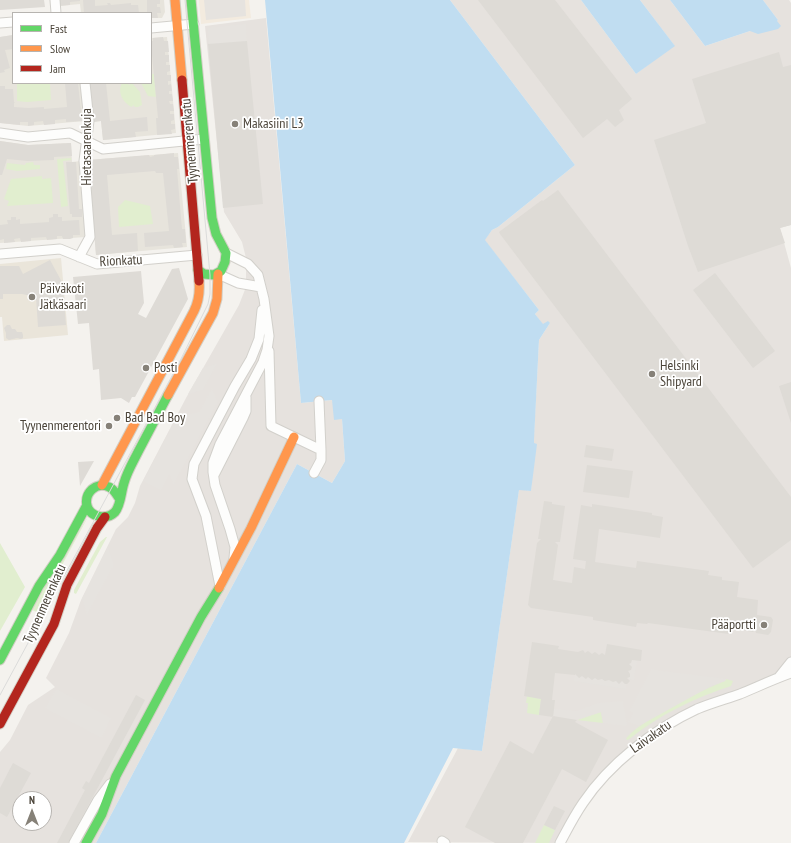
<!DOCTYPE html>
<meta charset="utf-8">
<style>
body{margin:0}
#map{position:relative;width:791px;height:843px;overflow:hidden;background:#f4f2ee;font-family:"PT Sans Narrow",sans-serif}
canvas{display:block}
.legend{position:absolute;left:12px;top:12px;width:140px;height:72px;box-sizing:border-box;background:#fff;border:1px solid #b7b4b0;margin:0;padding:5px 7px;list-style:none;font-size:12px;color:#4b4439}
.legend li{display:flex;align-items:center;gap:8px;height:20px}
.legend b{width:20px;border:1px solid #b7b4b0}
.north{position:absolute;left:12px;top:791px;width:40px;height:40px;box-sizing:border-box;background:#fff;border:1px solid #b7b4b0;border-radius:50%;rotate:0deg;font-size:11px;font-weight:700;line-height:16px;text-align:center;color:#4b4439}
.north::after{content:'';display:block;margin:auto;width:14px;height:18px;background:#868178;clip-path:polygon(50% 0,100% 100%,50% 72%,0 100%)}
</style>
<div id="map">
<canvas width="791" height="843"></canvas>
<ul class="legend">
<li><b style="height:5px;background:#63d668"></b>Fast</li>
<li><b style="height:5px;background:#ff974d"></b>Slow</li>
<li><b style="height:5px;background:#b3261e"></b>Jam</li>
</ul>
<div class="north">N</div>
</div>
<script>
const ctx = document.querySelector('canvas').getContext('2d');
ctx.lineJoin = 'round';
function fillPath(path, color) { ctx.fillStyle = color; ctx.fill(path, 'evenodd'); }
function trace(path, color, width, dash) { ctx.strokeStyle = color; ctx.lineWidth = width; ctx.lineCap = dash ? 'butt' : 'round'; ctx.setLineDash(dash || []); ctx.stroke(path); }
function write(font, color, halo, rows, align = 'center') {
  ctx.font = font + ' "PT Sans Narrow",sans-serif'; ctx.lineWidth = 3.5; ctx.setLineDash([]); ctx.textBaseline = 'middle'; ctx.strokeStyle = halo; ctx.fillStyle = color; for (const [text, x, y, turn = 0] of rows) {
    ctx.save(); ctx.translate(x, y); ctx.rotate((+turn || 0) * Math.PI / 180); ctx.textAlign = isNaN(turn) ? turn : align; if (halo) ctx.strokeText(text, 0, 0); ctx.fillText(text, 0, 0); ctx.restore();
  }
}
fillPath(new Path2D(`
 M59 0H164L165 12 162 18H151V13H81L80 4 59 6Z
 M13 35V83H82L85 121 28 126 0 123V37Z
 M167 37 176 133 103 140 101 121 93 122 89 83H151V38Z
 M0 141 28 145 71 143 72 162 81 161 86 237 0 243Z
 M178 153 187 247 96 255 88 160Z`), '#e7e4dc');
fillPath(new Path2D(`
 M199 0H249L251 18 201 24Z`), '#f3ebdf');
fillPath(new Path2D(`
 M450 0H581L636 74 674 45 640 0H670L705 46 750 31 777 21 778 20 763 0H789L791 3V225L780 228 791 268V662L779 677 674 721 597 785 560 843 408 842 458 748 482 751 519 489 531 491 539 340 550 323 543 325 535 314 539 310 485 241V239L492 230 498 227 575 165Z
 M266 18 301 403 332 400 342 419 345 461 332 483 297 464 96 843H0V752L10 740 28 705 55 687 46 678 69 633 81 600 116 529 128 517 135 503 140 486 186 398 239 305 246 287V258L242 242 224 212 205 26ZM20 799H44V823H20Z`), '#e6e2de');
fillPath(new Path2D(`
 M61 258 68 335 4 341 2 317H0V264Z`), '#eae5da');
fillPath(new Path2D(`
 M151 74H154L156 97 148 96 141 83H151Z
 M17 83H50L51 100 27 102 17 101Z
 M122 83H126L130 85V83H132L140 92 142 105 138 107H135L133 105 132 107C123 103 117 92 122 83Z
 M71 158V160L63 161 68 206 61 207 57 159Z
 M33 162 34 165H40V169L17 171 6 169 7 163 25 165 26 163Z
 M42 176V179L51 178 53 203 7 206 9 201 4 199 11 179Z
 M125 200 150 206 153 224 119 227 118 207Z
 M89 515 37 612 32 610 43 589Z
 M106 537H107L76 594 74 593V590L100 542Z
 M0 543 25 587 0 631Z
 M726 679 733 681 731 686C694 698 659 715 628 740L626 739C637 722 704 689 725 681Z
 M527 696 541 699 539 715 527 713 528 703H526Z
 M601 712 603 723 577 720Z
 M544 825 555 830 549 843H535Z`), '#e1eecf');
fillPath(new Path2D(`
 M204 0H245L246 16 206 20Z
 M246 24 247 41 209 44 208 28Z
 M217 364 203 390 188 394 203 368Z
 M212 388 218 402 174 484H173L169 474 161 490 143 481 176 418 199 412Z
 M108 547 114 565 87 615 82 599Z
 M630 659 637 660 634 680 627 678Z
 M651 669 655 670 726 679 725 681 711 686 639 726 628 722 633 713 629 711Z
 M575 675 626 682V689L574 681Z
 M56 689 111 718 102 738 45 708Z
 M623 701 627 723 626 726 603 723 601 712 577 720 553 716 554 709 576 711 599 703Z`), '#e6e3df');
fillPath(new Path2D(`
 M265 0H450L575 165 498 227 492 230 485 240 539 310 535 314 543 324 548 321 550 323 539 340 534 440V443L537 444 531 491 519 490 482 751 453 748 404 843H96L297 464 332 483 345 461 342 419 334 420 332 400 301 403Z
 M581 0H640L675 46 636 74Z
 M670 0H763L778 20 777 21 781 26 778 29 758 34 750 31 705 46Z`), '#c0ddf1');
fillPath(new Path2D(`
 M0 0H44L45 7 0 10Z
 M59 0H80V1L70 2V5L59 6Z
 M83 0H95V6L108 5 107 3H110L111 5 131 3V5H138L139 13H84Z
 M147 0H160V4H157V7H160L161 13H157L158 18H151V13H147Z
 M478 0H555L632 99 619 110 624 120 615 127 607 119 583 138Z
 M13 35V49L5 50 10 68 4 70 5 72 0 73V37Z
 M163 37 164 41H168L169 52H165V55H169V62H166V65H170V71L167 72V75H171V81H168V85L171 84 172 91H169V94H172L173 101H169L170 104H173L174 111H170V114H174V120L171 121V124H175V129L171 130 172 134 157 135 156 118H158L152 55H151V41H153V38Z
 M247 41 263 204 223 208 208 44Z
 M779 52 783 67 791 65V225L780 228 785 243 698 272 688 246 654 140 706 123 692 79Z
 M65 83H78L82 121 66 122V119L55 120V124L44 125 43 121 34 122V125L28 126V122H20V125L0 123V86H5V89H13L14 102 15 103H14V107L28 108 44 107V109L67 107Z
 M89 83H106L110 121 147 117 148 131 135 132 136 137 103 140 101 121 93 122Z
 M0 141 28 145 71 143 72 156 54 157V160L28 161 7 159 2 175H0Z
 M174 153V157H178L179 169H177L181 218 182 229H185L186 243H182L183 247 174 248 173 245 145 247 144 233 169 231 163 173H156L155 171 107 175 112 235 137 233 138 251 96 255 88 160 149 155 150 157 154 156V155Z
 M66 162H76L79 209H82V217H72V214H70Z
 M558 190 791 497V540L753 568 500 234 499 232 542 200 543 201Z
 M53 214H58V217H62V221L79 220 80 235H73V238L70 239H63L62 236H57V239L47 240 46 237 31 238V241L21 242 20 238 14 239 15 242 4 243V239L0 240V225L8 224 7 220H11V217H16V220L20 219V224L49 222V218L53 217Z
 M50 260 63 284H61L63 287 66 325 38 327 36 297 22 294H3V299H0V266H19L23 274Z
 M179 268 188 299 135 397H132L129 403 121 398 101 400 99 369 93 370 89 323 78 324 73 277 141 271 144 303 138 314 146 318 172 269Z
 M715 273 775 351 753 368 693 290Z
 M7 325H10L12 329H15L17 332H22L23 335V338L21 339 17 338 9 340 6 338V333L4 328Z
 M791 382V423L779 386Z
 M586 445 614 449 612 461 584 457Z
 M94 461 80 486 78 462Z
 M587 465 633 471 629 498 583 492Z
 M544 501 552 502V504L565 506 560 542H555L558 545 553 580 572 583 574 567 585 569 586 561 573 559 581 505 592 507V504L652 513V515L663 517 660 538 599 529 595 562 636 568 637 561 709 571 708 575 722 577V580L739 582 737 597 758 600 757 615 771 617 773 620 771 632 768 635 756 633 755 630 753 632 730 628 729 634 648 623 647 624 637 623 636 627 593 620V617L531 608 528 605 537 543 541 539H538Z
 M532 642 559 646 558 649 578 652 583 650 585 653 588 651 592 654 595 652 599 655 602 653 605 655 607 644 642 650 641 661 632 660 631 663 629 664 632 667 631 670 628 671 630 674V677L627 678 630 681 627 684H625L622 681 619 684 616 681 613 682 609 680 605 681 602 679 598 680 595 678 592 680 588 677 586 679 582 676 579 678 575 674V675L555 673 552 700H555L553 717 539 715 541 699 524 696Z
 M136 695 145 700 68 843H57L85 790 82 788 86 781 89 783Z
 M553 716 577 720 575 722 608 740 586 782 562 769 523 843H495L465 827 510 741 533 754Z
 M13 763 31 773 7 817 0 813V788Z
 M554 806 565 811 555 830 544 825Z`), '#dedbd6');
const street = new Path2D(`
 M55 0 56 13
 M0 23 13 22
 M151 28 194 24
 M0 133 28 137 70 133 103 149 204 139
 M226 253 248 264 258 275 264 299 269 336 267 350 263 362 220 444 213 463V472L215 485 230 529 235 547 234 558
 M0 254 60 249 97 264 197 255
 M79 257 90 237 84 161 89 121 85 83
 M218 274 238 283 261 287
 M269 351 271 426 321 450V460L314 473
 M319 401 321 450
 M214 475 243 418 246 411V397
 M220 586 206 516 192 479 194 464 235 386 251 359 259 339 262 310
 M779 677 791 662
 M442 841 445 843
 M74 843 98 800 110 784
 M560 843C567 830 574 816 583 803 609 764 654 729 697 709 711 703 726 699 740 694 757 687 774 679 791 673`);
const fast = new Path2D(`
 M191 0 212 218 216 234 226 253 225 262 221 271 214 275 204 274 198 270
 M119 498C116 494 114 489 109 487 96 481 84 493 87 506 91 518 107 520 115 512 121 505 121 492 124 483 127 472 133 462 138 452 148 433 158 414 168 395
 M0 660 39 586 60 555 87 505
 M86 843 102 814 116 776 201 617 219 588`);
const slow = new Path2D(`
 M175 0 182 80
 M168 395 213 313 217 299 218 274
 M102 485 194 311C199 301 200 292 199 281
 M219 588 251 528 294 437`);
const jam = new Path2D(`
 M182 80 199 281
 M0 724 54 624 67 585 97 528 105 517`);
trace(street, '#d2d0cb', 11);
trace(fast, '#d3cfc5', 11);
trace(slow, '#d3cfc5', 11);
trace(jam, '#d3cfc5', 11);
trace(street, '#fdfdfc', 9);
trace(fast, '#63d668', 9);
trace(slow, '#ff974d', 9);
trace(jam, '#b3261e', 9);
trace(new Path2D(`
 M0 695 180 361 208 304 210 294V275L185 0`), '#dbdbda', 1);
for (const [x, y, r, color] of [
 [235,124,4,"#868178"],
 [32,297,4,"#868178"],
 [146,368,4,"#868178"],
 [652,374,4,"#868178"],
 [117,418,4,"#868178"],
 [109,426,4,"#868178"],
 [764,625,4,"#868178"]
]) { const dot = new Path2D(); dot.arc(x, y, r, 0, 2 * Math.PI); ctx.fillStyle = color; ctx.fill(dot); trace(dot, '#fff', 1.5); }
write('14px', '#4b4439', '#fff', [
 ["Makasiini L3",243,124],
 ["Päiväkoti",40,289],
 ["Jätkäsaari",40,305],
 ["Helsinki",660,366],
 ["Shipyard",660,382],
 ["Posti",154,368],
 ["Bad Bad Boy",125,418],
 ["Tyynenmerentori",101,426,"right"],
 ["Pääportti",756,625,"right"]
], 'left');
write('14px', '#4b4439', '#fff', [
 ["Tyynenmerenkatu",190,141,-95],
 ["Hietasaarenkuja",87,147,-90],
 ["Rionkatu",121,261,-3],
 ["Tyynenmerenkatu",45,604,-66],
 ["Laivakatu",651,737,-35]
]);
</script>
